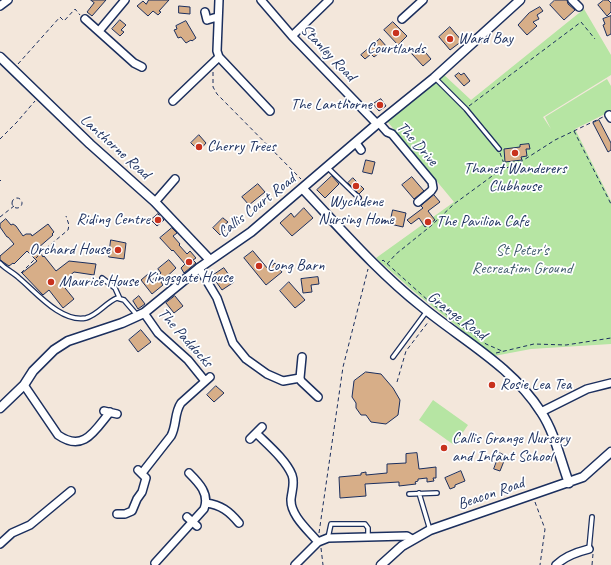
<!DOCTYPE html>
<style>
body{margin:0}
canvas{display:block;background:#f3e7db}
</style>
<canvas width="611" height="565"></canvas>
<script>
const ctx = document.querySelector('canvas').getContext('2d');
ctx.lineJoin = 'round';
function fillPath(path, color) { ctx.fillStyle = color; ctx.fill(path, 'evenodd'); }
function trace(path, color, width, dash) { ctx.strokeStyle = color; ctx.lineWidth = width; ctx.lineCap = dash ? 'butt' : 'round'; ctx.setLineDash(dash || []); ctx.stroke(path); }
function write(font, color, halo, rows, align = 'center') {
  ctx.font = font + ' Caveat,sans-serif'; ctx.lineWidth = 3.5; ctx.setLineDash([]); ctx.textBaseline = 'middle'; ctx.strokeStyle = halo; ctx.fillStyle = color; for (const [text, x, y, turn = 0] of rows) {
    ctx.save(); ctx.translate(x, y); ctx.rotate((+turn || 0) * Math.PI / 180); ctx.textAlign = isNaN(turn) ? turn : align; if (halo) ctx.strokeText(text, 0, 0); ctx.fillText(text, 0, 0); ctx.restore();
  }
}
fillPath(new Path2D(`
 M584 9 611 55V75L543 117 551 129 545 117 607 79 611 86V111L575 129 611 201V344L531 349 494 356 412 290 376 258 454 202 387 121 442 73 471 100Z
 M433 400 468 425 454 445 419 420Z`), '#b6e5a3');
const building = new Path2D(`
 M91 0H106L92 16 87 12 94 3Z
 M149 0H169L159 11 161 12 158 15 153 11 148 16 137 6 143 1 146 4Z
 M555 0H567L568 4 575 10 564 20 550 5Z
 M604 0H608L611 3V12L607 16 598 5Z
 M179 6 190 7V14L179 13Z
 M540 7 543 11 537 15 539 19 533 22 537 26 527 35 518 25 529 13Z
 M611 16V34L607 36 603 25 605 24 603 19Z
 M120 20 126 25 121 30 124 32 120 36 112 29Z
 M186 21 196 38 192 41 191 40 186 43 181 37 178 38 174 30 177 29 176 26Z
 M393 22 407 36 398 45 384 30Z
 M450 27 462 41 450 50 439 37Z
 M380 39 387 47 374 57 371 54 365 59 361 55Z
 M421 47 431 59 423 66 412 54Z
 M459 73 461 75 464 73 470 81 464 86 455 76Z
 M381 99 386 106 379 111 373 104Z
 M599 120 611 143V150L608 152 593 123Z
 M199 135 206 143 199 151 191 143Z
 M529 144 530 149H526L527 156 521 157 522 160 505 162 504 149 520 147V145Z
 M366 160 375 162 372 174 363 172Z
 M332 176 339 184 325 198 317 190Z
 M412 177 424 191 414 199 402 185Z
 M353 178 364 189 359 194 348 183Z
 M258 184 265 192 249 205 242 197Z
 M434 195 440 202 428 211 435 220 425 227 419 218 411 224 407 220 423 208 421 206Z
 M304 208 313 218 292 236 280 223 291 213 294 217Z
 M393 210 406 213 403 227 390 224Z
 M158 214 164 220 157 226 151 220Z
 M223 218 228 222 223 226 226 229 220 235 213 228Z
 M6 219 11 225 13 224 16 226 23 236 26 234H31L32 236 48 224 54 232 52 234 53 235 38 248 43 257 44 256 56 271 69 261 96 264 94 275 74 272 61 283 74 299 63 308 49 290 43 295 22 273 37 261 27 251 14 264 13 263 9 266 0 260V256L14 244 8 237H7L0 227V224Z
 M172 228 177 233 173 236 180 244 179 245 187 254 190 251 196 258 193 260 196 263 184 273 181 268 185 264 173 250 172 251 160 238Z
 M111 240 126 243 124 259 109 257Z
 M253 251 268 269 275 263 282 272 266 285 244 258Z
 M169 260 176 268 161 282 163 285 152 294 141 280 148 274 152 280 161 273 158 269Z
 M224 268 234 282 222 290 212 276Z
 M318 277 319 284 311 285 312 292 303 293 301 279Z
 M289 282 305 300 295 308 280 291Z
 M139 296 145 304 138 309 133 301Z
 M175 296 183 306 174 313 166 303Z
 M141 330 151 342 138 352 129 340Z
 M366 372 381 374 393 388 400 400 398 415 386 424 371 422 366 415H361L356 408V403L352 397 354 381Z
 M216 386 224 393 214 402 207 395Z
 M417 453 419 469 436 467V478H433L434 481 427 482V478L418 479V481L415 482 416 484 399 486V482L365 484 366 496 340 498 339 477 361 475V473L366 472V475L387 473V464L406 463V454Z
 M500 453 506 456 500 471 494 469Z
 M461 471 465 481 455 485V487L450 489 445 478Z`);
fillPath(building, '#d7ae88');
trace(building, '#1b2f5e', 1);
const service = new Path2D(`
 M435 78 466 109 499 149
 M327 167 359 198
 M0 263C5 269 13 272 19 278 36 292 61 323 86 318 98 315 105 303 117 298L124 300 137 315
 M102 278 115 288 120 299
 M393 357 427 311
 M419 493 430 530
 M409 494 437 493
 M328 538 331 524H365L368 528V537
 M589 549 592 517`);
const minor = new Path2D(`
 M219 0 217 51 219 57 270 111
 M261 0 292 36 377 124
 M572 0 579 7
 M0 6 8 0
 M205 12 207 20 217 17
 M85 19 134 63 142 67
 M402 19 423 0
 M99 31 125 0
 M292 36 329 0
 M173 101 219 57
 M609 115 611 118
 M379 123 387 132 392 134 432 182 433 188 431 191 418 202
 M356 143 361 150
 M155 202 175 179
 M199 268 217 298 233 343 246 359 267 374 283 381 300 378
 M144 313 158 333 188 360 205 381
 M302 357 300 378 301 381 318 397
 M24 385 58 435C84 453 95 430 110 412
 M104 411 117 414
 M541 412 587 389 611 383
 M256 433C267 444 286 460 292 475 295 483 292 490 291 499 290 515 308 530 318 542
 M250 439 262 427
 M142 473 171 436C177 425 174 413 181 403L210 377
 M206 503C221 505 229 511 239 523
 M117 514H125L132 511 137 499 142 492 146 478 138 470
 M187 517 197 526
 M0 544 12 533 30 525 71 491
 M155 563 204 509C210 494 199 483 189 473
 M295 565 318 542 328 538 407 536 412 539
 M556 565C565 556 577 552 589 549`);
const tertiary = new Path2D(`
 M0 57 90 144 155 202 210 260
 M303 189C341 229 377 271 421 306 462 340 512 366 541 412 555 433 560 459 569 483
 M0 408 24 385 33 371 54 350 68 341 122 323 144 313 199 268 251 232 377 124 434 78 520 0
 M381 565 402 546 430 530 583 477 611 452`);
trace(service, '#1b2f5e', 6);
trace(minor, '#1b2f5e', 10);
trace(tertiary, '#1b2f5e', 11);
trace(new Path2D(`
 M18 64 60 17 64 21 75 9 80 15
 M213 72V87L217 94 301 179
 M469 106 581 22 595 39
 M574 131 611 204
 M0 139 17 122 35 101
 M500 153 506 169
 M0 181 1 180
 M12 203a5 5 0 1 1 10 0a5 5 0 1 1-10 0Z
 M0 217 14 206
 M382 261 383 260 431 303 486 344 502 351
 M387 264 396 254 432 225 454 204 499 171 519 163 555 140 603 117
 M21 273 44 250 68 230 69 225 66 216
 M496 353 534 344 566 345 611 338
 M397 382 406 351 429 321
 M535 502 545 529 540 565
 M319 533 343 367 368 269
 M321 548 323 565
 M592 565 593 554`), '#1b2f5e', 1, [4, 3]);
trace(service, '#fff', 3.5);
trace(minor, '#fff', 7);
trace(tertiary, '#fff', 8);
for (const [x, y, r, color] of [
 [396,33,4,"#c8321e"],
 [450,39,4,"#c8321e"],
 [380,105,4,"#c8321e"],
 [199,147,4,"#c8321e"],
 [515,153,4,"#c8321e"],
 [356,186,4,"#c8321e"],
 [158,220,4,"#c8321e"],
 [428,222,4,"#c8321e"],
 [118,250,4,"#c8321e"],
 [189,262,4,"#c8321e"],
 [259,266,4,"#c8321e"],
 [51,282,4,"#c8321e"],
 [492,385,4,"#c8321e"],
 [444,448,4,"#c8321e"]
]) { const dot = new Path2D(); dot.arc(x, y, r, 0, 2 * Math.PI); ctx.fillStyle = color; ctx.fill(dot); trace(dot, '#fff', 1.5); }
write('16px', '#1b2f5e', '#fff', [
 ["Ward Bay",458,39],
 ["Courtlands",396,49,"center"],
 ["The Lanthorne",372,105,"right"],
 ["Cherry Trees",207,147],
 ["Thanet Wanderers",515,169,"center"],
 ["Clubhouse",515,187,"center"],
 ["Wychdene",356,202,"center"],
 ["Nursing Home",356,220,"center"],
 ["Riding Centre",150,220,"right"],
 ["The Pavilion Cafe",436,222],
 ["Orchard House",110,250,"right"],
 ["Long Barn",267,266],
 ["Kingsgate House",189,278,"center"],
 ["Maurice House",59,282],
 ["Rosie Lea Tea",500,385],
 ["Callis Grange Nursery",452,439],
 ["and Infant School",452,457]
], 'left');
write('16px', '#1b2f5e', '#fff', [
 ["Stanley Road",328,53,46],
 ["The Drive",417,144,48],
 ["Lanthorne Road",115,147,42],
 ["Callis Court Road",257,206,-38],
 ["Grange Road",457,316,37],
 ["The Paddocks",185,338,48],
 ["Beacon Road",491,494,-19]
]);
write('16px', '#425c6f', '#fff', [
 ["St Peter's",522,251],
 ["Recreation Ground",522,269]
]);
</script>
